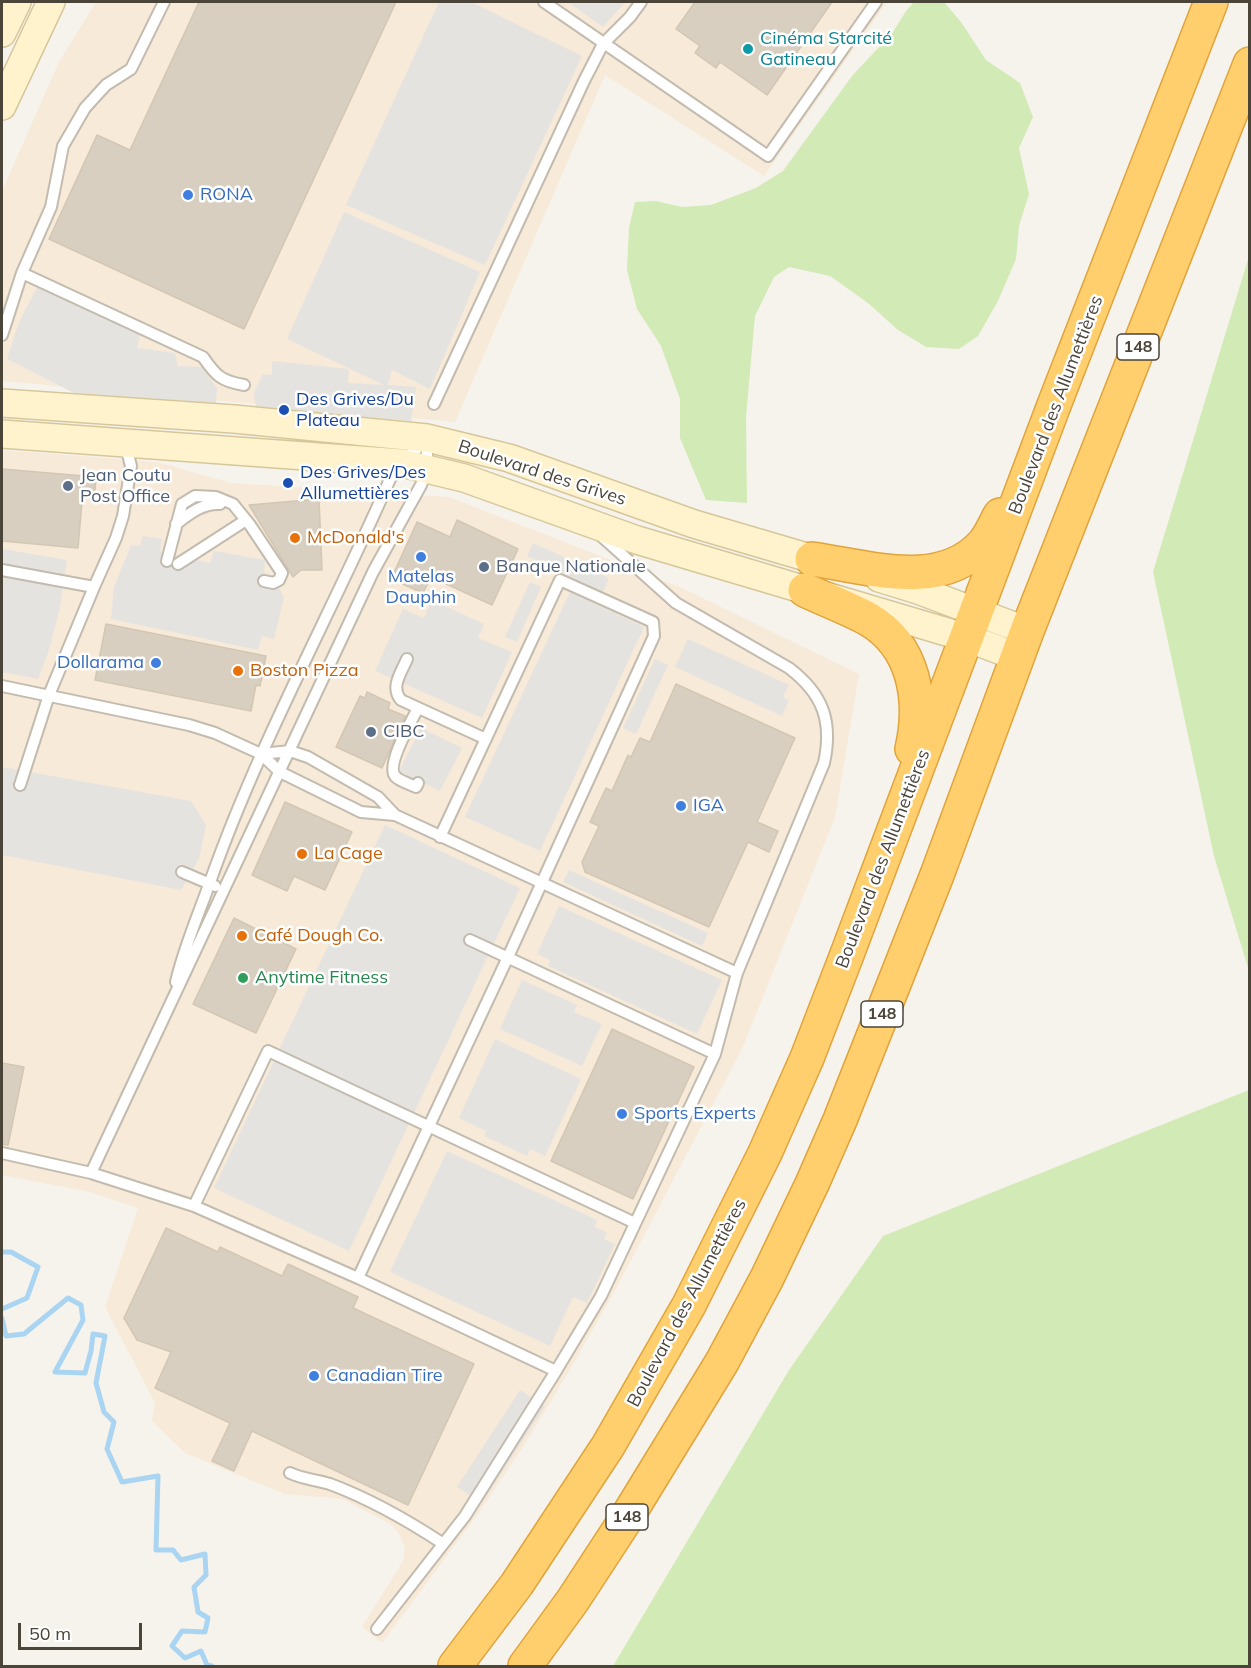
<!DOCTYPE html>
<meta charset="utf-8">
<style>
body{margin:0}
#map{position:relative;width:1251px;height:1668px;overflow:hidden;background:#f6f3ec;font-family:Mulish,sans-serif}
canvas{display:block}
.frame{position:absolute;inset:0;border:3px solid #4b4439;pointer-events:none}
.scale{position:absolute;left:18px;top:1623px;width:124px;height:27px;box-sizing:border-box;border:3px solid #4b4439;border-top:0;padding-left:8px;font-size:18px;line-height:21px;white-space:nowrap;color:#4b4439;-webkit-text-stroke:4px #fff;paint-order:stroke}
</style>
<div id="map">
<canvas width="1251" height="1668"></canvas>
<div class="frame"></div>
<div class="scale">50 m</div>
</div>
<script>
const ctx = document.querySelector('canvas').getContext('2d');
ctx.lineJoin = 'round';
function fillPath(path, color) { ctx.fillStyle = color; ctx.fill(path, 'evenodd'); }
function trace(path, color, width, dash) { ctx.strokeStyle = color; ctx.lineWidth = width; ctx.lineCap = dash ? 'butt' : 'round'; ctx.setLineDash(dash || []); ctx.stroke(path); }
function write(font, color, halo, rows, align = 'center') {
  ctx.font = font + ' Mulish,sans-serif'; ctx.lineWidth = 5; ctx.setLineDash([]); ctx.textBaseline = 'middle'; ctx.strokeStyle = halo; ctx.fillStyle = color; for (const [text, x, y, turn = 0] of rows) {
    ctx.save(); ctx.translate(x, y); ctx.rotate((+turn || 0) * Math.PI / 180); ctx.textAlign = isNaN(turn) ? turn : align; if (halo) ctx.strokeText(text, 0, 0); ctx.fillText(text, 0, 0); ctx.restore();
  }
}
fillPath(new Path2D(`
 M96 2H887L764 176 605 75 455 422 2 381V191L59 62Z
 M2 450 157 462 231 483 449 497 682 588 859 674 835 817 742 1049 618 1285 571 1368 523 1447 480 1511 382 1643 362 1627 403 1561 405 1548 400 1535 392 1525 343 1499 285 1494 185 1453 152 1421 155 1403 105 1307 138 1208 90 1192 2 1175Z`), '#f7ead8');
fillPath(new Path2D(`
 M914 2H944L961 22 986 60 1020 83 1033 117 1019 148 1029 194 1019 226 1016 259 998 301 978 336 959 349 926 347 898 330 868 303 830 276 789 267 774 277 755 316 746 417 747 503 706 500 680 438V399L661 346 637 309 627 270 629 228 635 202 656 201 682 207 711 205 756 188 783 171 852 76 893 32 906 11Z
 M1249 256V971L1214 856 1153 572Z
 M1249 1090V1666H613L789 1370 883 1236Z`), '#d2eab5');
fillPath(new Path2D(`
 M439 2H471L582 56 485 265 346 205Z
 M568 2H625L603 27Z
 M344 212 480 272 430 389 392 370 388 385 416 387 411 421 256 407 254 393 263 374 272 375V361L349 369 348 383 384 385 287 339Z
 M40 282 142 328 137 348 175 353 178 366 201 367 217 388 216 403 74 393 7 359 19 322Z
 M143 536 162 539 160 551 210 563 214 551 265 560 264 573 272 575 284 597 274 639 262 636 258 650 111 619 114 587 131 545 140 546Z
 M533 543 609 578 603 592 527 556Z
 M3 549 67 560 60 607 49 650 38 679 2 672Z
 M530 582 541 587 517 642 505 637Z
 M570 592 644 627 540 851 465 817Z
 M432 600 484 624 478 638 512 652 482 718 375 671 403 609 424 618Z
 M688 639 789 685 783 697 789 700 782 716 675 667Z
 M655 659 668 665 636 734 623 728Z
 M421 728 462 748 440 791 399 771Z
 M2 767 191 801 206 825 199 859 181 890 2 855Z
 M385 825 520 888 349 1251 214 1188Z
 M569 870 708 933 702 946 563 882Z
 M559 906 722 980 697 1034 548 966 550 960 537 954Z
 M522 980 577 1005 574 1012 602 1024 582 1066 500 1029Z
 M495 1039 581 1079 545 1156 530 1149 527 1156 484 1136 486 1131 459 1118Z
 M447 1151 597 1220 595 1227 607 1233 604 1239 615 1244 587 1303 573 1297 550 1346 390 1272Z
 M520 1390 545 1406 482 1503 457 1487Z`), '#e5e3e0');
trace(new Path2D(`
 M2 1252H11L38 1267 27 1298 2 1309
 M2 1318 6 1336 24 1334 68 1298 81 1305 83 1320 55 1372 85 1373 91 1351 93 1334 105 1336 96 1383 104 1412 114 1422 107 1449 122 1482 158 1476 156 1550H173L181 1560 205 1554 206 1575 194 1587 198 1612 208 1618 205 1632 182 1631 172 1646 185 1658 201 1651 207 1665 212 1666`), '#a9d4f2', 5);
const building = new Path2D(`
 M199 2H396L244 329 49 239 97 135 130 150Z
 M695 2H832L767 95 720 62 716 68 695 53 700 46 676 29Z
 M2 469 96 477 95 491 83 490 78 548 2 541Z
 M319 499 322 570H301L293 577 249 505Z
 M457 520 518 549 492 605 431 577 423 593 391 579 417 522 450 537Z
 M106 624 266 656 260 686 256 685 251 711 95 680Z
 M676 684 795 738 757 822 778 831 769 852 748 842 709 927 585 872 582 862 599 826 590 822 606 788 612 791 628 755 631 757 640 738 650 742Z
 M367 692 390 703 388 709 405 716 382 768 336 747 360 696 365 698Z
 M285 802 352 832 325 890 294 876 287 891 252 875Z
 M234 918 296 949 256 1033 193 1004Z
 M612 1029 694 1067 633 1199 551 1161Z
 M2 1063 24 1067 8 1145 2 1144Z
 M166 1228 218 1252 220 1247 282 1276 288 1264 358 1297 353 1308 474 1364 408 1505 252 1431 234 1471 212 1461 230 1423 155 1388 171 1352 137 1340 124 1318Z`);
fillPath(building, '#d8cfc1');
trace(building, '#d3c7b4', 1.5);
const lane = new Path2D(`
 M544 2 768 156 876 2
 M22 273 203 357C216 376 221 381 244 385
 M2 335 22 273 51 207 63 146 85 108 106 85 131 69 164 2
 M434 404 584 81 603 44 630 17 641 2
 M176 524C190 513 203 503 220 504
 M599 534 676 603 789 668C823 694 833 721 824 763L737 973 715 1054
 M167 561 182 504 195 496 216 497 233 504 250 525 282 573 279 580 273 583 264 581
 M178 564 246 520
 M2 570 94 587 116 538 123 516 131 466 125 443
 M407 659C401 673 390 687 401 700L486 739
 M2 686 189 725 215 733 261 754 280 772 361 812 395 815
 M418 708C412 720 386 765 395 776 399 781 410 784 416 787L418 783
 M261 754 290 751 308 757 378 797 395 815 737 973
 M20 785 49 695 94 587
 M182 872 215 886
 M176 982C184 947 198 916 210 882 259 743 331 614 390 479L401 463 425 441
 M2 1153 91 1173 194 1206 358 1278 508 957 654 636 653 622 560 580 440 837
 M91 1173 373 572 421 485 427 468V439
 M194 1206 268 1051 635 1223
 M358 1278 556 1371 601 1296 715 1054 470 940
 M290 1473C303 1479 317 1480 330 1484 370 1499 407 1520 442 1543
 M377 1629 465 1516 556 1371`);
const secondary = new Path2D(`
 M2 33 17 2
 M2 106 51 2
 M2 403 234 419 427 438 509 458 694 524 830 564
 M2 434 401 463 464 478 637 540 967 638 1018 657
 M879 578 918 590 1027 631`);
const highway = new Path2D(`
 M812 559C868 567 941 592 984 543 991 534 995 524 1000 515
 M805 590C826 600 848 608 868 619 915 646 923 701 912 749
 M455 1666 517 1584 608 1446 689 1305 765 1153 807 1058 846 957 1054 405 1211 2
 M525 1666 573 1600 624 1522 722 1362 767 1278 812 1184 840 1120 937 875 1027 631 1250 64`);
trace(lane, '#c2bbae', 14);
trace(secondary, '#d6c79b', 30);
trace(highway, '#e0a43c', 36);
trace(lane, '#fff', 10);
trace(secondary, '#fff3cd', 27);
trace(highway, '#ffcf6e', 33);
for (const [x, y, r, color] of [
 [748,49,6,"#0f9aa8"],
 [188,195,6,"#3f7fe0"],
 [284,410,6,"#1a4fb4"],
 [288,483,6,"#1a4fb4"],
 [68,486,6,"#5c6f8a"],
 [295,538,6,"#e8710a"],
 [421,557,6,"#3f7fe0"],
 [484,567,6,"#5c6f8a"],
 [156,663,6,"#3f7fe0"],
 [238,671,6,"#e8710a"],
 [371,732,6,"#5c6f8a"],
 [681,806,6,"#3f7fe0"],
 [302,854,6,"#e8710a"],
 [242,936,6,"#e8710a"],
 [243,978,6,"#2e9e5b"],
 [622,1114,6,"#3f7fe0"],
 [314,1376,6,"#3f7fe0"]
]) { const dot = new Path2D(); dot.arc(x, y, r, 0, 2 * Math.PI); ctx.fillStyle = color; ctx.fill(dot); trace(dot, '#fff', 2); }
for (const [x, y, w] of [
 [1138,347,42],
 [882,1014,42],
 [627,1517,42]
]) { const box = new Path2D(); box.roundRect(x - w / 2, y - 13, w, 26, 4.5); ctx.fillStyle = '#fff'; ctx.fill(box); trace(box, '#4b4439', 1.5); }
write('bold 16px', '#4b4439', null, [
 ["148",1138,347],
 ["148",882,1014],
 ["148",627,1517]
]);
write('18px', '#0d838f', '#fff', [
 ["Cinéma Starcité",760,39],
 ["Gatineau",760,60]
], 'left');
write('18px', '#366cbe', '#fff', [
 ["RONA",200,195],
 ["Matelas",421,577,"center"],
 ["Dauphin",421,598,"center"],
 ["Dollarama",144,663,"right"],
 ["IGA",693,806],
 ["Sports Experts",634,1114],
 ["Canadian Tire",326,1376]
], 'left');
write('18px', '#164399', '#fff', [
 ["Des Grives/Du",296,400],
 ["Plateau",296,421],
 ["Des Grives/Des",300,473],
 ["Allumettières",300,494]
], 'left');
write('18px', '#4b4439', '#fff', [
 ["Boulevard des Allumettières",1056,405,-69],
 ["Boulevard des Grives",542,473,18],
 ["Boulevard des Allumettières",883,859,-69],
 ["Boulevard des Allumettières",687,1303,-62]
]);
write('18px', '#4e5e75', '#fff', [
 ["Jean Coutu",80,476],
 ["Post Office",80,497],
 ["Banque Nationale",496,567],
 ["CIBC",383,732]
], 'left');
write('18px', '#c56008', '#fff', [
 ["McDonald's",307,538],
 ["Boston Pizza",250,671],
 ["La Cage",314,854],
 ["Café Dough Co.",254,936]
], 'left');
write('18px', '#27864d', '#fff', [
 ["Anytime Fitness",255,978]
], 'left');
</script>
